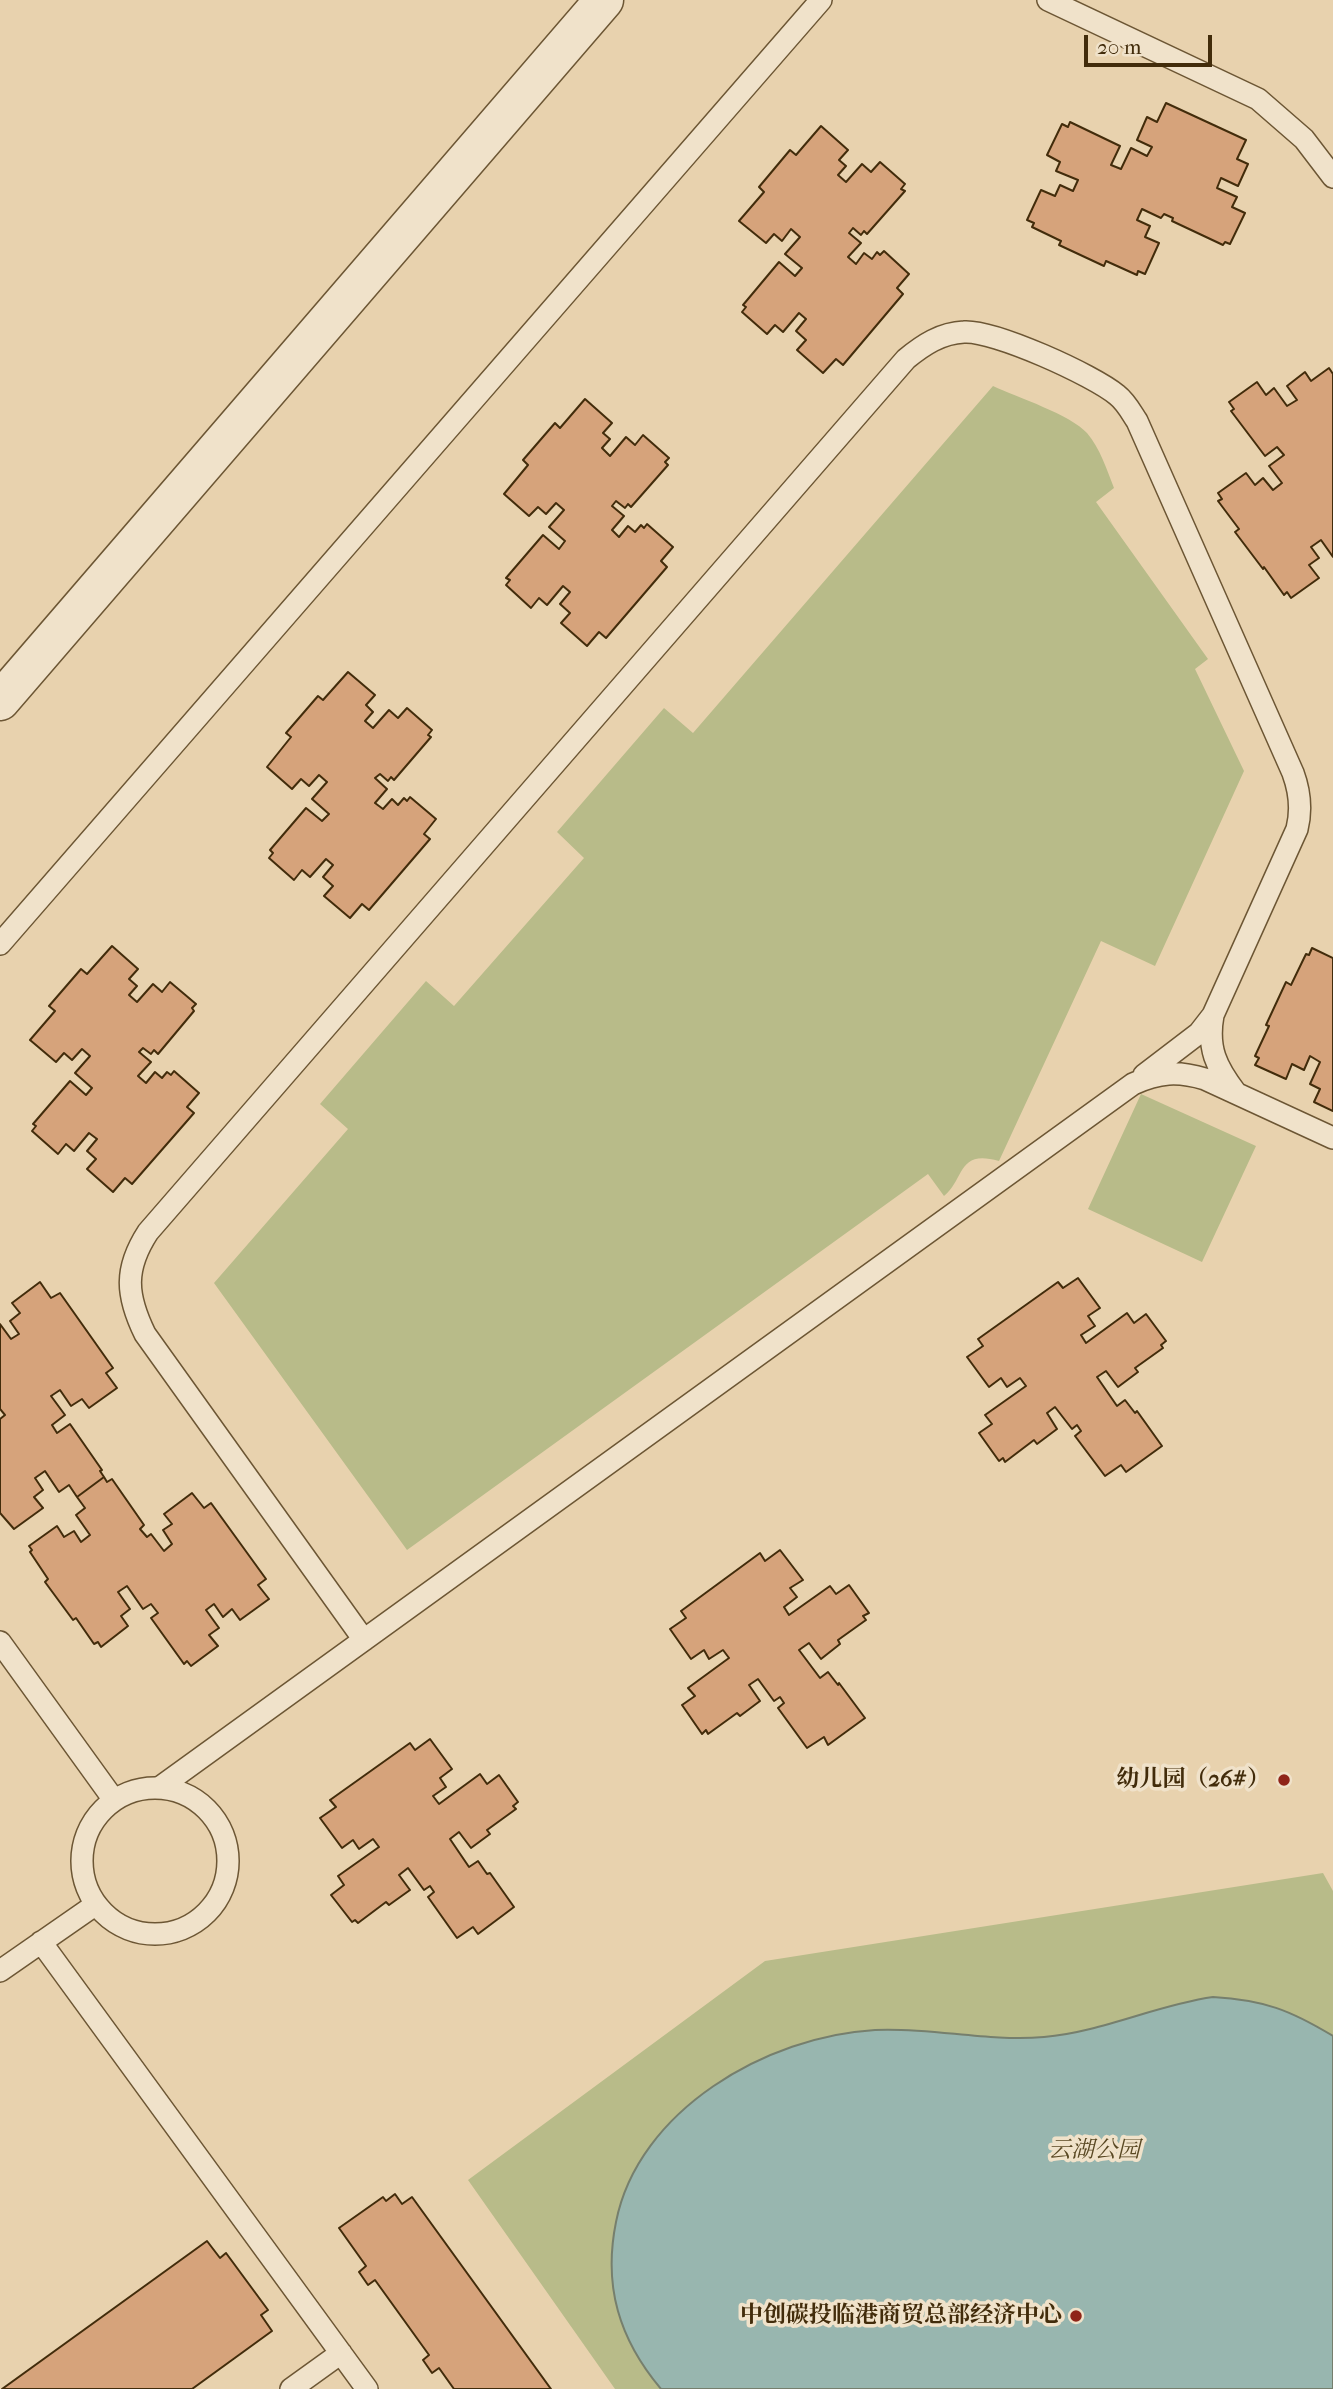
<!DOCTYPE html>
<meta charset="utf-8">
<style>
body{margin:0}
#map{position:relative;width:1333px;height:2389px;overflow:hidden;background:#e8d2ae;font-family:"IM FELL French Canon",serif}
canvas{display:block}
.scale{position:absolute;left:1084px;top:35px;width:128px;height:32px;box-sizing:border-box;border:4px solid #422c0b;border-top:0;padding-left:9px;font-size:21px;line-height:24px;white-space:nowrap;color:#422c0b;-webkit-text-stroke:5px #f0e2ca;paint-order:stroke}
</style>
<div id="map">
<canvas width="1333" height="2389"></canvas>
<div class="scale">20 m</div>
</div>
<script>
const ctx = document.querySelector('canvas').getContext('2d');
ctx.lineJoin = 'round';
function fillPath(path, color) { ctx.fillStyle = color; ctx.fill(path, 'evenodd'); }
function trace(path, color, width, dash) { ctx.strokeStyle = color; ctx.lineWidth = width; ctx.lineCap = dash ? 'butt' : 'round'; ctx.setLineDash(dash || []); ctx.stroke(path); }
function write(font, color, halo, rows, align = 'center') {
  ctx.font = font + ' "IM FELL French Canon","Noto Serif SC",serif'; ctx.lineWidth = 7; ctx.setLineDash([]); ctx.textBaseline = 'middle'; ctx.strokeStyle = halo; ctx.fillStyle = color; for (const [text, x, y, turn = 0] of rows) {
    ctx.save(); ctx.translate(x, y); ctx.rotate((+turn || 0) * Math.PI / 180); ctx.textAlign = isNaN(turn) ? turn : align; if (halo) ctx.strokeText(text, 0, 0); ctx.fillText(text, 0, 0); ctx.restore();
  }
}
fillPath(new Path2D(`
 M993 386C1017 397 1071 415 1087 433 1100 448 1107 470 1114 488L1096 502 1208 659 1195 669 1244 771 1155 966 1101 941 999 1161C957 1149 965 1179 944 1196L928 1174 407 1550 214 1283 348 1129 320 1104 426 981 454 1006 584 858 557 832 664 708 693 733Z
 M1141 1094 1256 1146 1202 1262 1088 1209Z
 M1323 1873 1333 1891V2389H615L468 2180 765 1961Z`), '#b8bb89');
const water = new Path2D(`
 M1213 1997C1264 2000 1290 2010 1333 2036V2389H661C619 2339 603 2286 616 2222 638 2110 767 2036 875 2030 931 2027 987 2042 1044 2037 1102 2032 1156 2005 1213 1997Z`);
fillPath(water, '#98b6af');
trace(water, '#767f6d', 2);
const building = new Path2D(`
 M1166 103 1246 140 1237 159 1248 164 1238 186 1221 178 1217 188 1237 197 1232 207 1245 213 1230 244 1225 242 1223 245 1172 221 1173 218 1164 214 1161 218 1142 209 1137 220 1150 226 1145 237 1159 243 1145 274 1138 271 1137 275 1106 261 1104 266 1059 245 1061 241 1032 227 1034 223 1027 220 1041 190 1055 196 1060 185 1073 191 1078 180 1056 171 1060 162 1047 155 1062 124 1068 127 1070 122 1120 146 1111 165 1121 169 1131 148 1147 156 1152 147 1137 140 1147 117 1157 122Z
 M821 126 848 150 839 160 846 166 838 175 846 182 862 164 871 172 880 162 905 184 901 189 905 191 867 234 864 231 861 235 853 228 849 233 861 243 848 257 856 264 864 253 872 259 877 252 880 255 884 251 909 274 897 288 903 294 843 365 836 359 823 373 797 350 806 340 796 331 806 319 799 313 783 332 775 325 767 334 742 312 746 307 743 305 779 262 795 276 802 268 785 254 800 237 791 229 782 241 774 234 766 243 739 221 764 192 759 187 790 150 796 155Z
 M1329 368 1333 374V557L1321 540 1311 547 1319 558 1309 565 1319 578 1291 598 1287 592 1284 595 1264 567 1263 569 1235 532 1239 529 1218 501 1222 499 1218 493 1246 473 1255 485 1263 478 1273 490 1282 483 1269 466 1284 455 1277 447 1265 456 1231 411 1234 409 1229 402 1257 382 1266 395 1274 388 1287 406 1297 400 1287 386 1305 372 1311 381Z
 M585 399 612 423 603 433 610 439 602 448 610 456 626 437 635 445 643 435 669 458 665 462 668 465 631 507 628 504 625 508 616 501 612 506 624 516 612 530 619 537 628 526 635 532 641 525 644 528 647 524 673 547 661 561 667 567 606 638 599 632 587 646 561 623 570 613 560 604 570 592 563 586 547 605 539 598 531 608 506 585 510 580 506 578 543 535 559 549 565 541 549 527 564 510 556 503 546 514 538 507 529 516 504 494 528 465 523 460 555 423 560 428Z
 M348 672 375 695 366 705 373 712 365 721 373 728 389 710 398 718 407 708 432 730 428 735 431 737 394 780 391 777 388 781 380 774 375 778 387 789 375 803 383 809 392 799 398 805 404 798 407 801 410 797 436 819 424 834 430 839 369 910 362 904 350 918 324 896 333 886 323 877 333 865 326 859 310 877 302 870 294 880 269 858 273 853 270 850 306 808 322 821 329 814 312 799 327 782 319 775 309 786 301 779 292 789 267 767 291 737 286 733 318 696 323 700Z
 M112 946 138 969 129 979 137 986 129 995 137 1002 153 984 162 992 170 982 196 1004 192 1008 194 1011 158 1054 154 1050 151 1054 143 1048 139 1052 151 1062 138 1076 146 1083 155 1072 162 1078 167 1072 171 1075 174 1071 199 1093 187 1107 194 1113 132 1184 125 1178 113 1192 87 1169 96 1159 87 1151 97 1139 89 1133 74 1151 66 1144 58 1154 32 1131 36 1126 33 1124 70 1081 86 1095 92 1088 75 1073 90 1056 82 1049 72 1060 64 1053 56 1062 30 1040 55 1011 49 1006 81 969 87 974Z
 M1312 948 1333 958V1111L1314 1102 1320 1089 1310 1084 1320 1062 1310 1056 1304 1070 1292 1064 1286 1079 1255 1065 1259 1058 1255 1056 1269 1026 1266 1025 1286 982 1291 985 1306 954 1309 955Z
 M1078 1278 1100 1308 1088 1316 1095 1326 1081 1335 1086 1343 1127 1313 1134 1323 1146 1314 1166 1341 1161 1345 1163 1348 1135 1368 1138 1372 1118 1387 1106 1371 1097 1377 1117 1406 1125 1400 1135 1413 1137 1411 1162 1446 1126 1472 1121 1465 1105 1476 1075 1436 1081 1431 1077 1425 1072 1429 1055 1407 1047 1413 1057 1429 1037 1444 1034 1440 1005 1462 1003 1458 999 1461 979 1433 992 1424 985 1415 1026 1386 1020 1378 1007 1387 1001 1378 989 1387 967 1357 983 1346 978 1339 1058 1282 1063 1288Z
 M40 1282 51 1298 60 1293 113 1368 106 1373 117 1388 89 1408 82 1399 71 1406 60 1390 51 1396 65 1415 52 1425 57 1433 70 1424 102 1470 100 1471 104 1477 77 1497 69 1485 59 1492 45 1471 35 1478 43 1490 34 1497 43 1508 14 1529 0 1513V1419L5 1415 0 1409V1324L11 1339 19 1334 10 1321 20 1313 12 1303Z
 M104 1477 107 1482 112 1479 144 1525 140 1529 147 1537 151 1534 164 1551 172 1544 163 1530 172 1524 164 1514 192 1493 204 1508 211 1503 266 1579 258 1585 269 1599 240 1620 232 1609 223 1617 214 1604 206 1610 219 1628 209 1635 218 1646 191 1666 187 1661 184 1664 151 1618 158 1613 151 1604 143 1609 127 1586 118 1592 130 1609 121 1616 128 1626 101 1647 98 1642 94 1644 76 1618 73 1620 45 1582 48 1579 30 1552 32 1550 29 1546 57 1526 64 1537 74 1531 81 1542 90 1535 76 1515 85 1508 77 1497Z
 M780 1550 803 1580 790 1588 797 1597 784 1607 789 1615 830 1586 836 1594 849 1585 869 1613 863 1616 866 1620 838 1640 840 1644 821 1659 809 1643 799 1650 820 1678 828 1672 838 1685 839 1683 865 1718 828 1745 824 1737 807 1748 778 1708 784 1703 780 1697 774 1701 758 1679 749 1685 760 1701 740 1716 737 1713 708 1734 706 1730 702 1734 682 1705 695 1696 688 1688 729 1658 723 1650 709 1659 704 1650 691 1659 670 1629 686 1618 681 1611 760 1553 765 1561Z
 M430 1739 452 1769 440 1778 446 1787 433 1796 439 1804 480 1774 487 1784 499 1775 518 1802 513 1806 516 1809 487 1830 490 1834 471 1848 459 1832 450 1839 469 1867 478 1861 487 1874 490 1873 514 1907 478 1934 473 1927 457 1938 428 1897 434 1892 430 1886 424 1890 408 1868 399 1875 410 1890 389 1905 386 1902 358 1923 355 1920 352 1922 331 1895 344 1885 338 1876 379 1847 373 1839 359 1849 353 1840 342 1848 320 1818 336 1807 330 1800 410 1743 415 1750Z
 M395 2194 402 2204 412 2197 551 2389H454L439 2368 432 2373 423 2360 429 2355 375 2280 368 2285 359 2272 366 2266 339 2228 383 2197 386 2201Z
 M207 2241 220 2258 226 2253 268 2310 261 2315 272 2331 192 2389H2Z`);
fillPath(building, '#d6a37b');
trace(building, '#422c0b', 2);
const service = new Path2D(`
 M1048 0 1258 99 1304 139 1333 177
 M0 944 821 0
 M1144 1075 1199 1033 1213 1015
 M364 1640 145 1334C126 1295 124 1269 148 1232L906 359C923 345 941 333 964 332 994 330 1093 375 1117 395 1126 402 1131 412 1137 421L1293 773C1300 792 1302 809 1297 829L1213 1015C1207 1048 1216 1067 1236 1093
 M0 1642 114 1800
 M82 1861a73 73 0 1 1 146 0a73 73 0 1 1-146 0Z
 M159 1788 1133 1084C1159 1072 1178 1071 1205 1079L1333 1138
 M41 1942 367 2389
 M0 1971 95 1905
 M291 2389 341 2353`);
const minor = new Path2D(`
 M0 701 604 0`);
trace(service, '#6c5634', 24);
trace(minor, '#6c5634', 41);
trace(service, '#f0e2ca', 21);
trace(minor, '#f0e2ca', 38);
for (const [x, y, r, color] of [
 [1284,1780,7,"#8f2418"],
 [1076,2316,7,"#8f2418"]
]) { const dot = new Path2D(); dot.arc(x, y, r, 0, 2 * Math.PI); ctx.fillStyle = color; ctx.fill(dot); trace(dot, '#f0e2ca', 2.5); }
write('bold 23px', '#422c0b', '#f0e2ca', [
 ["幼儿园（26#）",1270,1780],
 ["中创碳投临港商贸总部经济中心",1062,2316]
], 'right');
write('italic 23px', '#5a4924', '#f0e2ca', [
 ["云湖公园",1094,2151]
]);
</script>
